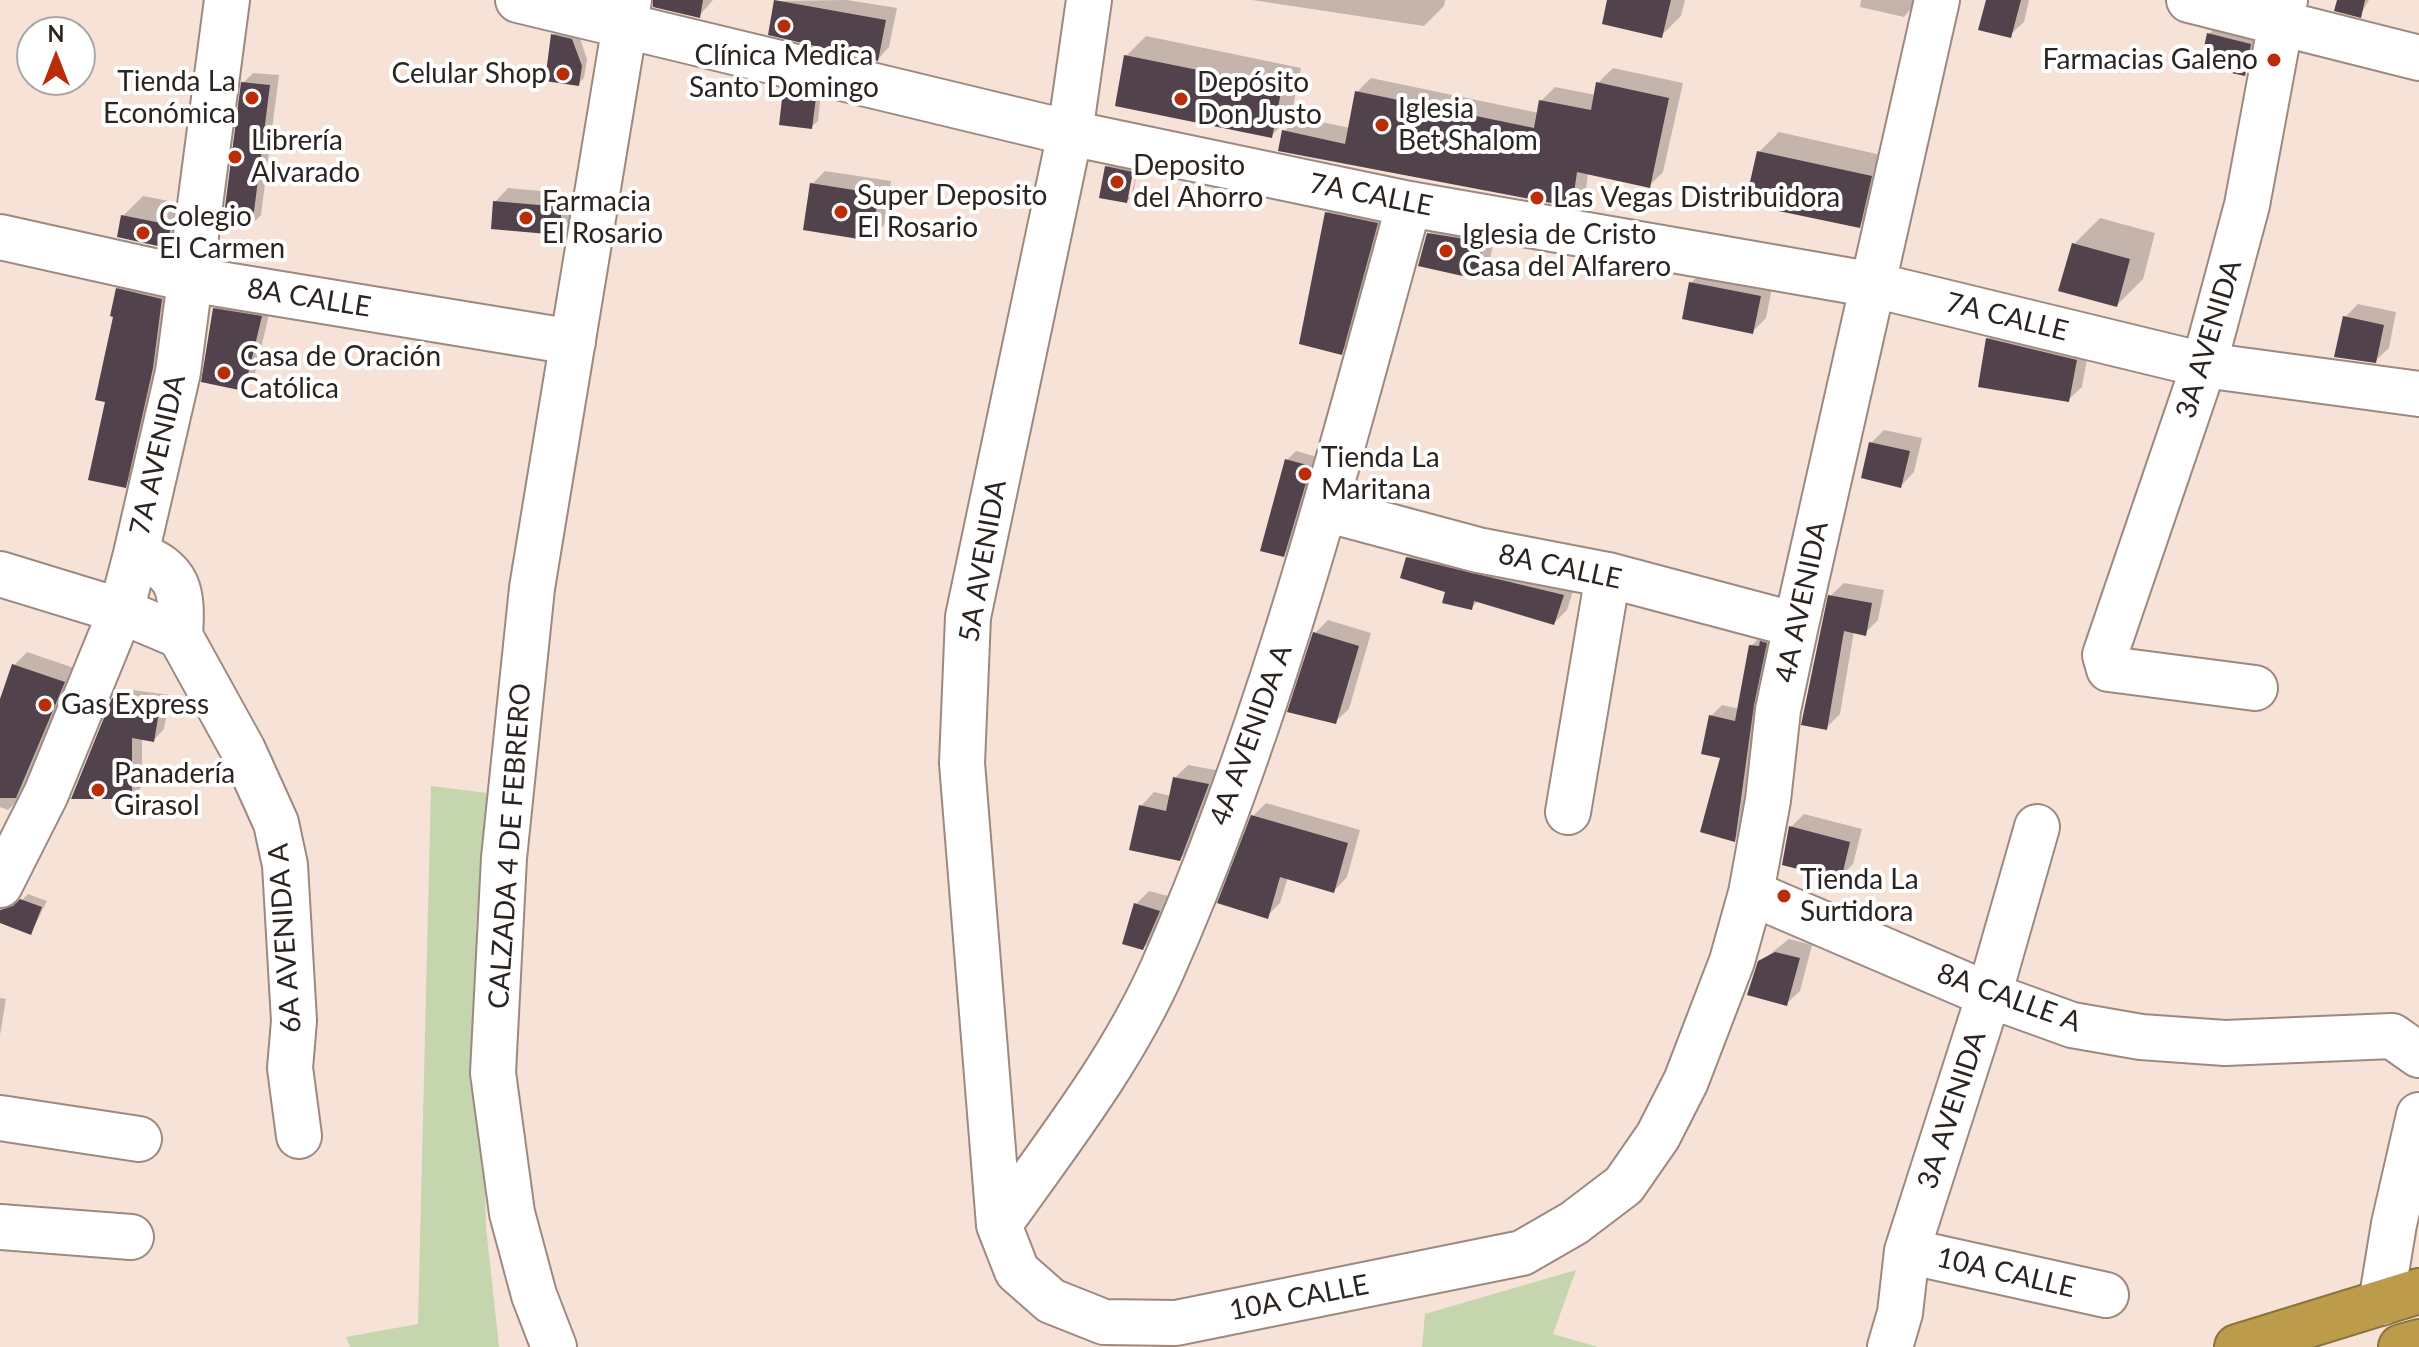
<!DOCTYPE html>
<meta charset="utf-8">
<style>
body{margin:0}
#map{position:relative;width:2419px;height:1347px;overflow:hidden;background:#f7e2d8;font-family:Lato,sans-serif}
canvas{display:block}
.north{position:absolute;left:16px;top:16px;width:80px;height:80px;box-sizing:border-box;background:#fff;border:2px solid #aba7a6;border-radius:50%;rotate:0deg;font-size:22px;font-weight:700;line-height:32px;text-align:center;color:#2c2420}
.north::after{content:'';display:block;margin:auto;width:28px;height:36px;background:#b92e09;clip-path:polygon(50% 0,100% 100%,50% 72%,0 100%)}
</style>
<div id="map">
<canvas width="2419" height="1347"></canvas>
<div class="north">N</div>
</div>
<script>
const ctx = document.querySelector('canvas').getContext('2d');
ctx.lineJoin = 'round';
function fillPath(path, color) { ctx.fillStyle = color; ctx.fill(path, 'evenodd'); }
function trace(path, color, width, dash) { ctx.strokeStyle = color; ctx.lineWidth = width; ctx.lineCap = dash ? 'butt' : 'round'; ctx.setLineDash(dash || []); ctx.stroke(path); }
function write(font, color, halo, rows, align = 'center') {
  ctx.font = font + ' Lato,sans-serif'; ctx.lineWidth = 8; ctx.setLineDash([]); ctx.textBaseline = 'middle'; ctx.strokeStyle = halo; ctx.fillStyle = color; for (const [text, x, y, turn = 0] of rows) {
    ctx.save(); ctx.translate(x, y); ctx.rotate((+turn || 0) * Math.PI / 180); ctx.textAlign = isNaN(turn) ? turn : align; if (halo) ctx.strokeText(text, 0, 0); ctx.fillText(text, 0, 0); ctx.restore();
  }
}
fillPath(new Path2D(`
 M431 786 487 793 476 926 486 1227 499 1347H350L346 1337 418 1324Z
 M1576 1270 1553 1334 1598 1347H1422L1425 1314Z`), '#c5d5ad');
fillPath(new Path2D(`
 M654 0H713L699 16Z
 M847 0 897 8 889 47 878 59 776 1Z
 M1252 0H1445L1444 6 1424 26Z
 M1610 0H1685L1681 16 1661 36Z
 M1861 0H1918L1904 17 1860 7Z
 M1988 0H2029L2024 22 2010 35Z
 M2339 0H2369L2360 15Z
 M2215 28 2256 38 2251 68 2245 74 2209 34Z
 M559 29 578 33 587 59 584 78 578 84 553 35Z
 M1146 36 1301 68 1291 116 1271 136 1126 56Z
 M1613 68 1683 83 1663 172 1649 186 1588 173 1586 190 1571 205 1284 132 1298 117 1350 128 1357 92 1371 78 1539 113 1541 101 1555 87 1596 95 1598 83Z
 M253 73 279 75 261 215 251 225 243 83Z
 M791 84 821 92 818 121 811 127 785 91Z
 M1779 132 1890 157 1879 206 1859 226 1759 152Z
 M1113 161 1133 165 1127 197H1131L1138 166 1133 195 1127 201 1107 167Z
 M825 171 891 181 884 225 870 239 812 184Z
 M508 188 574 194 571 219 558 233 495 202Z
 M143 196 190 205 186 226 166 246 123 216Z
 M1341 200 1390 210 1354 339 1341 352 1327 213Z
 M2100 218 2155 233 2143 279 2117 305 2074 244Z
 M1442 220 1496 230 1489 264 1475 277 1429 234Z
 M1704 269 1773 283 1766 318 1752 332 1691 283Z
 M131 276 175 286 138 472 125 485 108 401 117 289Z
 M225 299 271 306 254 378 244 389 215 309Z
 M2358 304 2396 312 2389 348 2375 361 2345 317Z
 M2001 326 2089 347 2082 387 2068 400 1988 339Z
 M1884 430 1922 438 1914 472 1901 486 1871 443Z
 M1296 451 1318 457 1292 546 1283 555 1287 460Z
 M1421 545 1576 582 1567 610 1554 623 1479 600 1471 608 1408 558Z
 M1844 583 1884 590 1878 620 1865 633 1854 631 1840 714 1826 728 1830 596Z
 M1328 620 1371 633 1349 709 1335 722 1315 633Z
 M1774 631 1746 828 1734 840 1723 756 1711 716 1722 705 1740 709 1751 646 1763 634Z
 M27 652 77 669 22 796 8 810 0 807V704L14 665Z
 M125 689 170 695 164 729 154 740 142 738V787L131 797 114 700Z
 M1188 765 1221 771 1193 845 1180 859 1141 806 1154 792 1171 796 1175 778Z
 M1266 803 1360 830 1347 877 1334 891 1288 877 1280 903 1267 916 1253 816Z
 M1804 814 1862 829 1853 864 1840 877 1791 827Z
 M1149 891 1172 897 1156 935 1143 948 1136 904Z
 M28 894 47 901 31 933 0 921 2 911 9 904 21 901Z
 M1789 939 1812 945 1800 991 1786 1004 1760 962Z
 M0 998 6 999 0 1035Z`), '#0003');
fillPath(new Path2D(`
 M653 0H703L700 18 653 7Z
 M774 0 886 20 878 61 768 35Z
 M1607 0H1671L1662 38 1602 24Z
 M1986 0H2021L2011 38 1978 30Z
 M2337 0H2365L2361 18 2334 11Z
 M2207 33 2251 44 2245 76 2200 66Z
 M551 34 572 39 582 66 579 86 545 81Z
 M1124 55 1282 87 1272 138 1115 106Z
 M241 82 270 85 252 227 223 223Z
 M1596 82 1669 98 1650 188 1577 172 1572 207 1278 151 1282 130 1345 144 1355 91 1534 128 1539 100 1591 110Z
 M783 90 816 98 812 129 779 125Z
 M1757 151 1872 176 1860 228 1745 204Z
 M1105 166 1133 172 1127 203 1099 198Z
 M810 183 879 194 871 241 803 230Z
 M493 201 562 207 559 235 491 229Z
 M1325 212 1378 223 1342 355 1299 344Z
 M121 215 171 225 167 248 117 237Z
 M1427 233 1484 242 1476 279 1418 266Z
 M2072 243 2130 259 2117 307 2058 291Z
 M1689 282 1761 296 1753 334 1682 319Z
 M116 288 162 299 153 368 126 488 88 480 105 402 95 400 113 317 110 316Z
 M213 308 262 316 244 391 201 382Z
 M2343 316 2384 325 2376 363 2334 357Z
 M1986 338 2077 360 2069 402 1978 387Z
 M1869 442 1910 451 1901 488 1861 478Z
 M1285 459 1311 466 1284 557 1260 551Z
 M1406 557 1564 595 1554 625 1474 601 1472 610 1442 603 1445 592 1400 578Z
 M1828 595 1872 603 1866 636 1844 631 1827 730 1801 725Z
 M1313 632 1359 646 1336 724 1287 712Z
 M1760 641 1767 643 1754 705 1735 842 1700 832 1720 758 1701 754 1709 715 1735 721 1749 645 1759 646Z
 M12 664 65 682 16 798H0V699Z
 M112 698 160 706 154 742 132 738V799H71Z
 M1173 777 1209 784 1180 861 1129 850 1139 805 1166 811Z
 M1251 815 1348 843 1334 893 1280 877 1268 919 1217 903Z
 M1789 826 1850 842 1841 880 1782 865Z
 M20 899 42 907 31 935 0 923V910L13 906Z
 M1134 903 1160 911 1143 950 1122 944Z
 M1775 952 1800 958 1787 1006 1747 995 1758 961Z`), '#51424b');
const minor = new Path2D(`
 M518 0 1070 133 1409 204 1874 285 2204 365 2419 394
 M1089 0 1070 133 968 617 962 763 999 1225 1017 1271 1051 1301 1104 1322 1176 1323 1522 1253 1574 1223 1624 1185 1658 1136 1686 1081 1732 961 1751 893 1768 800 1778 710 1796 625 1937 0
 M2189 0 2419 58
 M0 237 189 279 573 342
 M1325 509 1478 550 1608 575 1796 625
 M136 554C180 571 183 590 180 636
 M0 574 121 611 180 636 243 750 276 823 285 865 294 1021 290 1068 299 1136
 M2255 688 2109 669 2105 655 2204 365 2247 205 2285 0
 M1568 812 1608 575
 M0 885 46 794 121 611 136 554 178 372 227 0
 M1751 893 1989 995 2072 1025 2141 1037 2225 1043 2392 1036 2419 1055
 M0 1118 139 1139
 M999 1225C1057 1143 1121 1062 1162 970 1271 724 1338 462 1409 204
 M0 1227 131 1237
 M1907 1251 2106 1295
 M2381 1303 2394 1224 2419 1115
 M554 1347 534 1295 512 1213 493 1073 504 858 532 588 629 0
 M1890 1347 1900 1313 1907 1251 1989 995 2037 827`);
const highway = new Path2D(`
 M2237 1347 2419 1291
 M2401 1347 2419 1342`);
trace(minor, '#9c8980', 48);
trace(highway, '#8a723b', 48);
trace(minor, '#fff', 44);
trace(highway, '#bc9c4a', 44);
for (const [x, y, r, color] of [
 [784,26,8,"#b92e09"],
 [2274,60,8,"#b92e09"],
 [563,74,8,"#b92e09"],
 [252,98,8,"#b92e09"],
 [1181,99,8,"#b92e09"],
 [1382,125,8,"#b92e09"],
 [235,157,8,"#b92e09"],
 [1117,182,8,"#b92e09"],
 [1537,198,8,"#b92e09"],
 [841,212,8,"#b92e09"],
 [526,218,8,"#b92e09"],
 [143,233,8,"#b92e09"],
 [1446,251,8,"#b92e09"],
 [224,373,8,"#b92e09"],
 [1305,474,8,"#b92e09"],
 [45,705,8,"#b92e09"],
 [98,790,8,"#b92e09"],
 [1784,896,8,"#b92e09"]
]) { const dot = new Path2D(); dot.arc(x, y, r, 0, 2 * Math.PI); ctx.fillStyle = color; ctx.fill(dot); trace(dot, '#fff', 3); }
write('28px', '#2c2420', '#fff', [
 ["Clínica Medica",784,56,"center"],
 ["Santo Domingo",784,88,"center"],
 ["Farmacias Galeno",2258,60,"right"],
 ["Celular Shop",547,74,"right"],
 ["Tienda La",236,82,"right"],
 ["Económica",236,114,"right"],
 ["Depósito",1197,83],
 ["Don Justo",1197,115],
 ["Iglesia",1398,109],
 ["Bet Shalom",1398,141],
 ["Librería",251,141],
 ["Alvarado",251,173],
 ["Deposito",1133,166],
 ["del Ahorro",1133,198],
 ["Super Deposito",857,196],
 ["El Rosario",857,228],
 ["Las Vegas Distribuidora",1553,198],
 ["Farmacia",542,202],
 ["El Rosario",542,234],
 ["Colegio",159,217],
 ["El Carmen",159,249],
 ["Iglesia de Cristo",1462,235],
 ["Casa del Alfarero",1462,267],
 ["Casa de Oración",240,357],
 ["Católica",240,389],
 ["Tienda La",1321,458],
 ["Maritana",1321,490],
 ["Gas Express",61,705],
 ["Panadería",114,774],
 ["Girasol",114,806],
 ["Tienda La",1800,880],
 ["Surtidora",1800,912]
], 'left');
write('28px', '#2c2420', '#fff', [
 ["7A CALLE",1371,195,11],
 ["8A CALLE",309,298,9],
 ["7A CALLE",2007,317,14],
 ["3A AVENIDA",2209,339,-73],
 ["7A AVENIDA",158,455,-77],
 ["5A AVENIDA",983,561,-80],
 ["8A CALLE",1560,567,12],
 ["4A AVENIDA",1802,602,-78],
 ["4A AVENIDA A",1251,735,-70],
 ["CALZADA 4 DE FEBRERO",510,846,-86],
 ["6A AVENIDA A",285,938,-94],
 ["8A CALLE A",2009,998,20],
 ["3A AVENIDA",1952,1110,-72],
 ["10A CALLE",2006,1273,13],
 ["10A CALLE",1299,1298,-11]
]);
</script>
